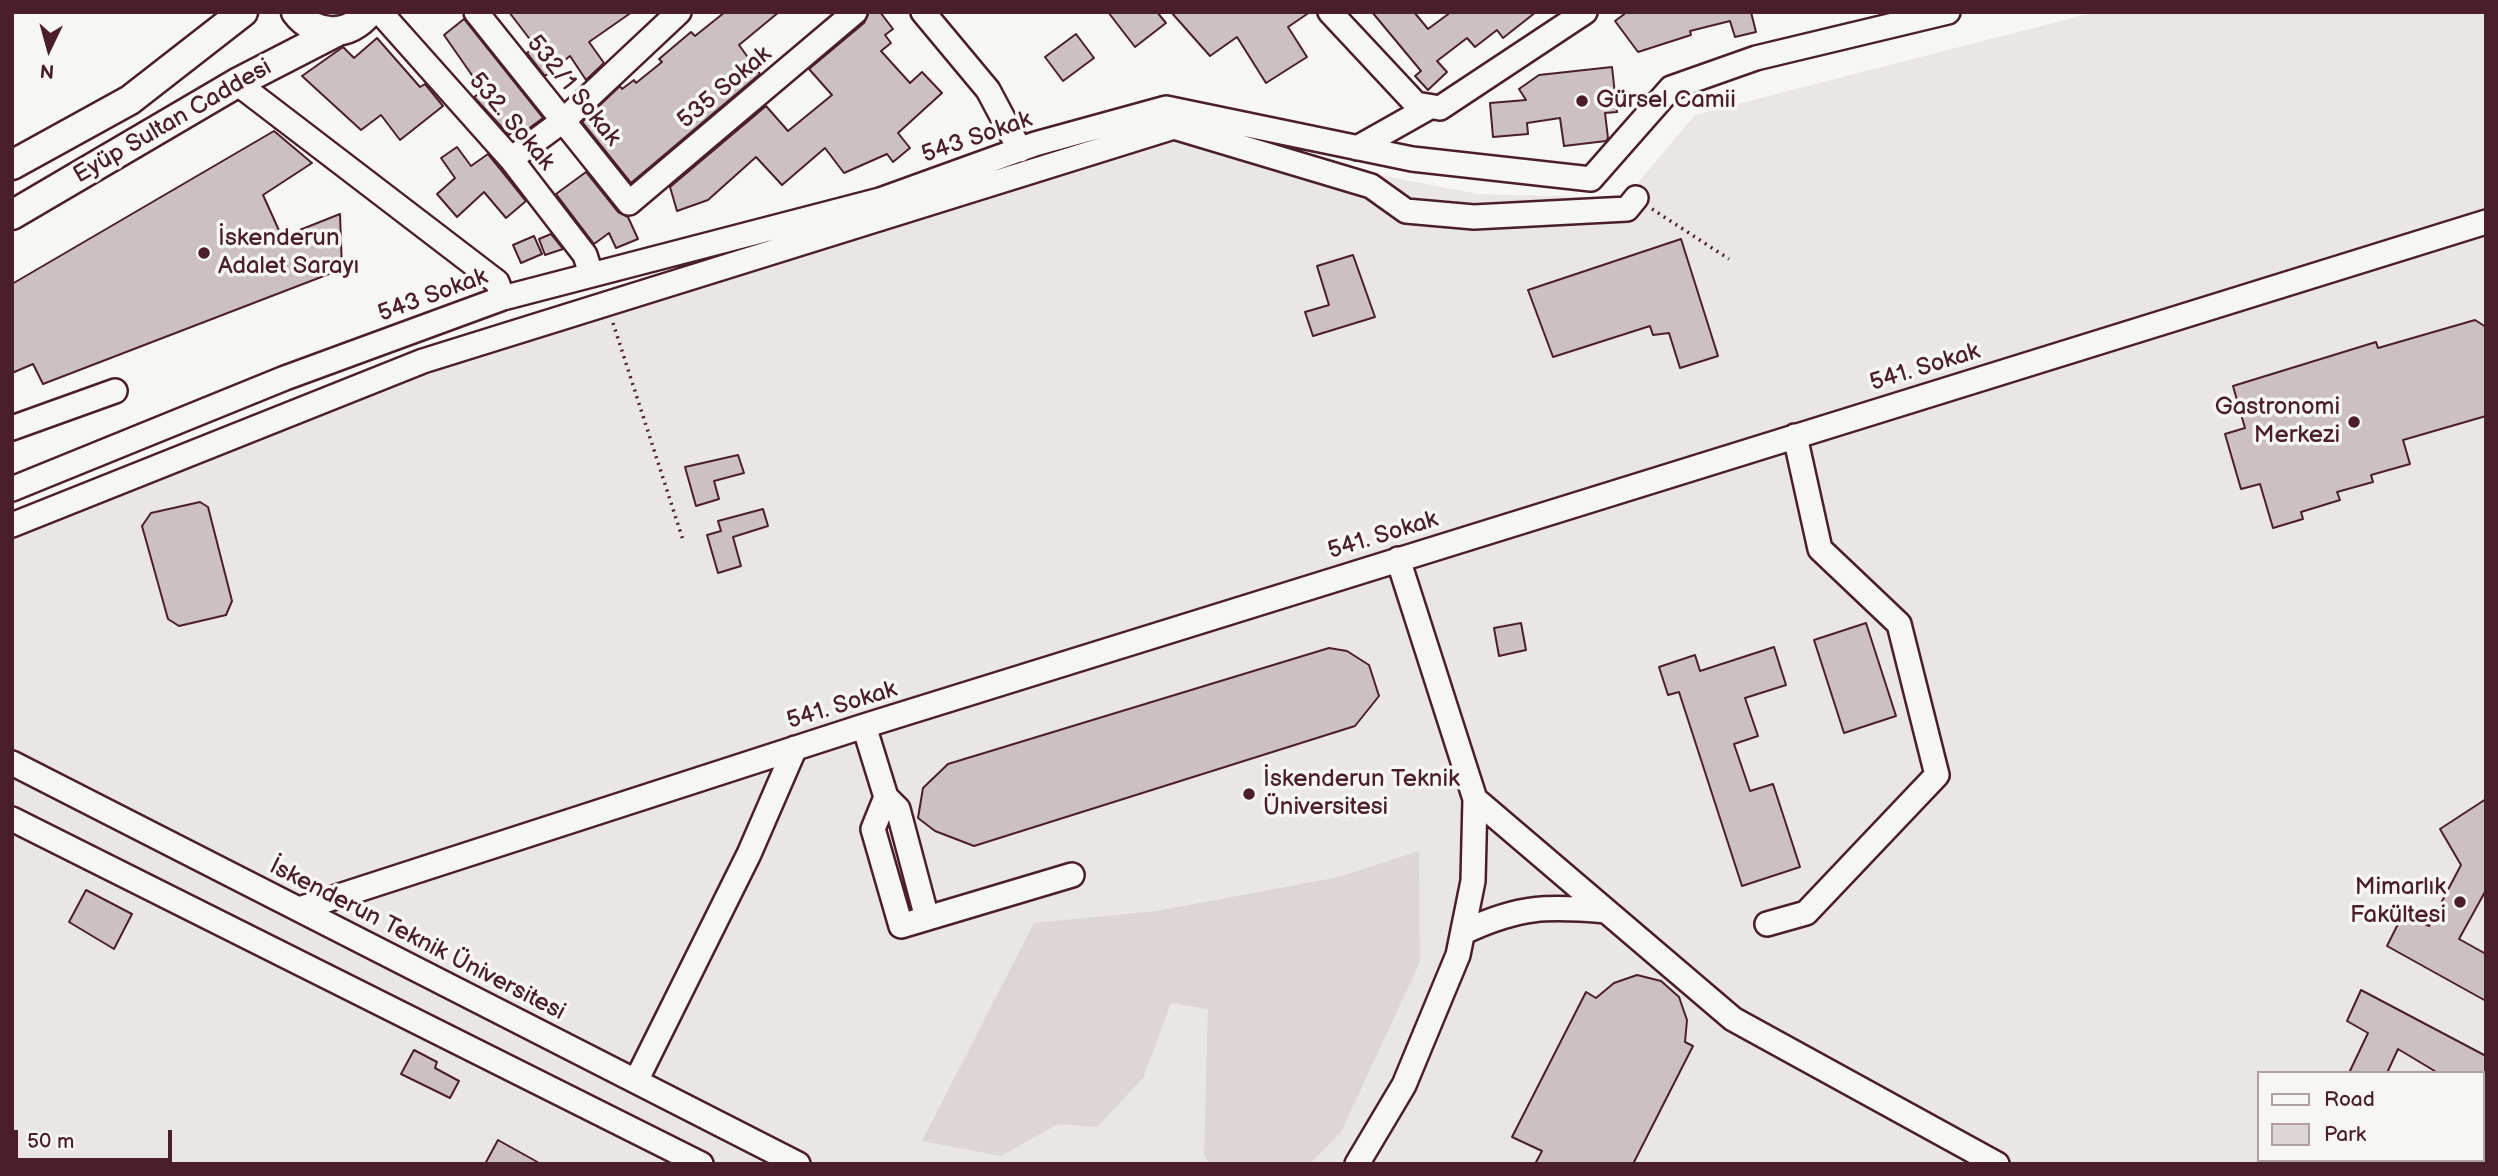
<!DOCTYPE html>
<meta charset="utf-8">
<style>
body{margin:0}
#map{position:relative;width:2498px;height:1176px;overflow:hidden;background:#f6f6f2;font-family:"Balsamiq Sans",sans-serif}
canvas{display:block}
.frame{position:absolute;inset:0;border:14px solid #4a1f2b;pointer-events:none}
.legend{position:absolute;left:2257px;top:1071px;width:228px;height:91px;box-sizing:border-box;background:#f6f6f2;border:2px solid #b1a0a2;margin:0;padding:9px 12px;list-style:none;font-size:21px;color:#4a1f2b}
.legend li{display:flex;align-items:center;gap:14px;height:35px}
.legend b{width:35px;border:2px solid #b1a0a2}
.north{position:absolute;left:14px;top:14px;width:70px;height:70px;-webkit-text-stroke:5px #f6f6f2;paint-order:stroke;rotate:185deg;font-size:19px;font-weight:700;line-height:28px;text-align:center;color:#4a1f2b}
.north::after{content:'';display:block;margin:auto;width:24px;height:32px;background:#4a1f2b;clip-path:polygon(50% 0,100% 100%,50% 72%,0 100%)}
.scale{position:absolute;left:14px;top:1130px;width:158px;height:32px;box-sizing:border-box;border:4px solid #4a1f2b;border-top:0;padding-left:9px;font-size:21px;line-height:24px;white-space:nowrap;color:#4a1f2b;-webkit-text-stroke:5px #f6f6f2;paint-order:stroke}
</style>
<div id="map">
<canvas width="2498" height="1176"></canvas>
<div class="frame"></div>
<ul class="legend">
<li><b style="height:9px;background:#f6f6f2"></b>Road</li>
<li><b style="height:19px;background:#ddd6d5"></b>Park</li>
</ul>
<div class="north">N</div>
<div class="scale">50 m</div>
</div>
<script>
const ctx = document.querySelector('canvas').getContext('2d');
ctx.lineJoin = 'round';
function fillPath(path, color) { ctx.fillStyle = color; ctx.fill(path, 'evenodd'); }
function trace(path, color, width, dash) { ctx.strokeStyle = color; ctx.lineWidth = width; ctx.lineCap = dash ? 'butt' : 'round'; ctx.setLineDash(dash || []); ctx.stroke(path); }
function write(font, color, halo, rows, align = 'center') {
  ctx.font = font + ' "Balsamiq Sans",sans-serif'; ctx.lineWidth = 7; ctx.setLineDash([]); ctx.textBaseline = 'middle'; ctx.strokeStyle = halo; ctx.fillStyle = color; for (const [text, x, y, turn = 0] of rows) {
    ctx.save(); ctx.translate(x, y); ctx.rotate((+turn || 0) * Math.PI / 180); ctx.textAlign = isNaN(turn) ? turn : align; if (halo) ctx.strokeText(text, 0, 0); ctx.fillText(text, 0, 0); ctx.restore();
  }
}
fillPath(new Path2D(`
 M2096 12H2486V1164H12V516L433 351 1174 119 1307 161 1478 194 1625 198 1695 115ZM2258 1073H2482V1160H2258Z`), '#e9e6e3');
fillPath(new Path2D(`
 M1419 851 1420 962 1341 1132 1310 1164H1210L1204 1155 1208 1009 1171 1003 1143 1078 1097 1127 1058 1124 1001 1156 922 1141 1034 923 1157 911 1339 877Z`), '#ddd6d5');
const building = new Path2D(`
 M509 12H632L589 42 604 63 586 80 570 56 545 76 527 53 535 46Z
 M725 12H779L739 45 760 74 631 183 582 122 620 86 622 89 634 80 636 83 662 62 659 59 691 32 695 36Z
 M869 12H880L893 29 885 35 891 43 881 51 910 83 922 72 942 93 898 133 910 148 893 162 887 154 844 173 825 148 782 185 756 157 708 200 677 211 670 187 766 106 788 131 832 95 809 69 864 23Z
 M1108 12H1157L1166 23 1135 47Z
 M1171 12H1310L1288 27 1307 57 1266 83 1237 37 1210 56Z
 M1372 12H1414L1428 29 1451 12H1536L1503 38 1497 30 1475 47 1467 38 1437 61 1447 72 1428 90 1415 76 1421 71Z
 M1627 12H1751L1756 32 1735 37 1730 21 1690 31 1691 35 1638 52 1615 21Z
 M464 19 543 118 524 132 520 127 509 135 474 97 483 91 444 35Z
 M1076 34 1094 58 1063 81 1045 57Z
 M377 38 420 87 425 84 443 106 400 140 381 115 361 130 302 76 343 47 354 58Z
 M1612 67 1617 112 1605 113 1608 138 1606 141 1564 146 1560 118 1527 123 1528 134 1493 137 1490 103 1526 100 1519 89 1539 75Z
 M274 131 312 163 263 195 282 237 340 214 342 269 43 384 33 364 12 373V284Z
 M457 147 471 166 488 154 526 201 506 218 484 192 457 217 437 194 455 178 441 158Z
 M586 172 618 212 628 217 638 239 616 248 609 233 594 244 556 194Z
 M551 234 563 249 545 255 539 239Z
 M534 236 542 254 521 263 513 245Z
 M1681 239 1718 356 1680 368 1669 333 1653 335 1650 326 1553 357 1528 290Z
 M1353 255 1375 317 1313 336 1305 312 1329 305 1317 266Z
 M2475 320 2486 327V416L2403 440 2410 464 2371 475 2373 482 2337 492 2340 500 2301 512 2303 519 2273 528 2260 484 2241 489 2225 434 2245 428 2233 386 2376 342 2378 348Z
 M738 455 744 473 714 481 719 499 696 506 685 467Z
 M200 502 208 507 232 601 226 615 179 626 168 619 142 526 151 513Z
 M763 509 768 526 733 537 741 566 718 573 707 535 721 531 718 521Z
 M1521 623 1526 650 1499 656 1494 628Z
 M1866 623 1896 716 1844 733 1814 640Z
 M1774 647 1786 685 1745 698 1758 736 1734 744 1750 791 1773 784 1800 867 1742 886 1679 692 1668 695 1659 667 1695 655 1700 671Z
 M1329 648 1347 651 1369 665 1379 696 1355 726 974 846 935 831 918 818 923 788 948 764Z
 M2486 799V890L2459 939 2486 954V1001L2387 946 2403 914 2429 926 2461 865 2440 829Z
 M86 890 132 914 114 949 69 922Z
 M1637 975 1661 981 1679 997 1687 1020 1685 1042 1693 1046 1633 1164H1535L1542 1151 1512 1137 1586 992 1596 998 1614 983Z
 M2361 990 2486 1056V1073H2438L2398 1049 2387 1073H2349L2368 1033 2347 1021Z
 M414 1050 437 1062 435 1068 459 1081 450 1098 401 1074Z
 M498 1140 541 1164H485Z`);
fillPath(building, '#ccc1c0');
trace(building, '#4a1f2b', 2);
const minor = new Path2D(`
 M380 12 511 159 585 255 591 274
 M476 12 629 203 855 12
 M923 12 988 90 1020 150
 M1330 12 1416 104 1440 108 1585 12
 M237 83 497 282 503 298
 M1357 148 1428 108
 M511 159 564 120 679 12
 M12 428 115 391
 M12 489 285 378 503 298 880 200 1035 144 1166 108 1412 159 1591 179 1671 88 1756 58 1948 12
 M12 525 423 361 1174 127 1371 186 1406 211 1474 217 1627 209 1636 198
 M1398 559 1475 799 1733 1019 1997 1164
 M864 726 886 797 873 829 901 926 1072 875
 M12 763 798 1164
 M886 797 898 809 927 918
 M12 819 701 1164
 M299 909 864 726 2486 222
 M1767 924 1806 913 1937 775 1899 624 1820 549 1795 436
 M1466 931C1520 906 1547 906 1606 911
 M636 1081 749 854 795 748
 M1357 1164 1404 1085 1458 955 1473 881 1475 799`);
const major = new Path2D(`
 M296 12C315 37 349 38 369 12
 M12 165 130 100 243 12
 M12 215 237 83 336 32`);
trace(minor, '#4a1f2b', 28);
trace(major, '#4a1f2b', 33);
trace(new Path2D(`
 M1652 209 1729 259
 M613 323 683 540`), '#4a1f2b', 3.5, [2, 5]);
trace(minor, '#f6f6f2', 23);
trace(major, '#f6f6f2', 28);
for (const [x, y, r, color] of [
 [1582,101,7,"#4a1f2b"],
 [204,253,7,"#4a1f2b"],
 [2354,422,7,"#4a1f2b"],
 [1249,794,7,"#4a1f2b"],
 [2460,902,7,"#4a1f2b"]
]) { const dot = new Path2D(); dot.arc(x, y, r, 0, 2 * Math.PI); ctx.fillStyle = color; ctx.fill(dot); trace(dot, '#f6f6f2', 2.5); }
write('24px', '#4a1f2b', '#f6f6f2', [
 ["535 Sokak",725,88,-40],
 ["532/1 Sokak",573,91,51],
 ["Eyüp Sultan Caddesi",173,122,-30],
 ["532. Sokak",511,122,50],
 ["543 Sokak",977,138,-19],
 ["543 Sokak",433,296,-20],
 ["541. Sokak",1925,368,-17],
 ["541. Sokak",1383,536,-17],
 ["541. Sokak",842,706,-17],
 ["İskenderun Teknik Üniversitesi",417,940,27]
]);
write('24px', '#4a1f2b', '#f6f6f2', [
 ["Gürsel Camii",1596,101],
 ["İskenderun",218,239],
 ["Adalet Sarayı",218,267],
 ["Gastronomi",2340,408,"right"],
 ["Merkezi",2340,436,"right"],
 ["İskenderun Teknik",1263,780],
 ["Üniversitesi",1263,808],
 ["Mimarlık",2446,888,"right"],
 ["Fakültesi",2446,916,"right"]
], 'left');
</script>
